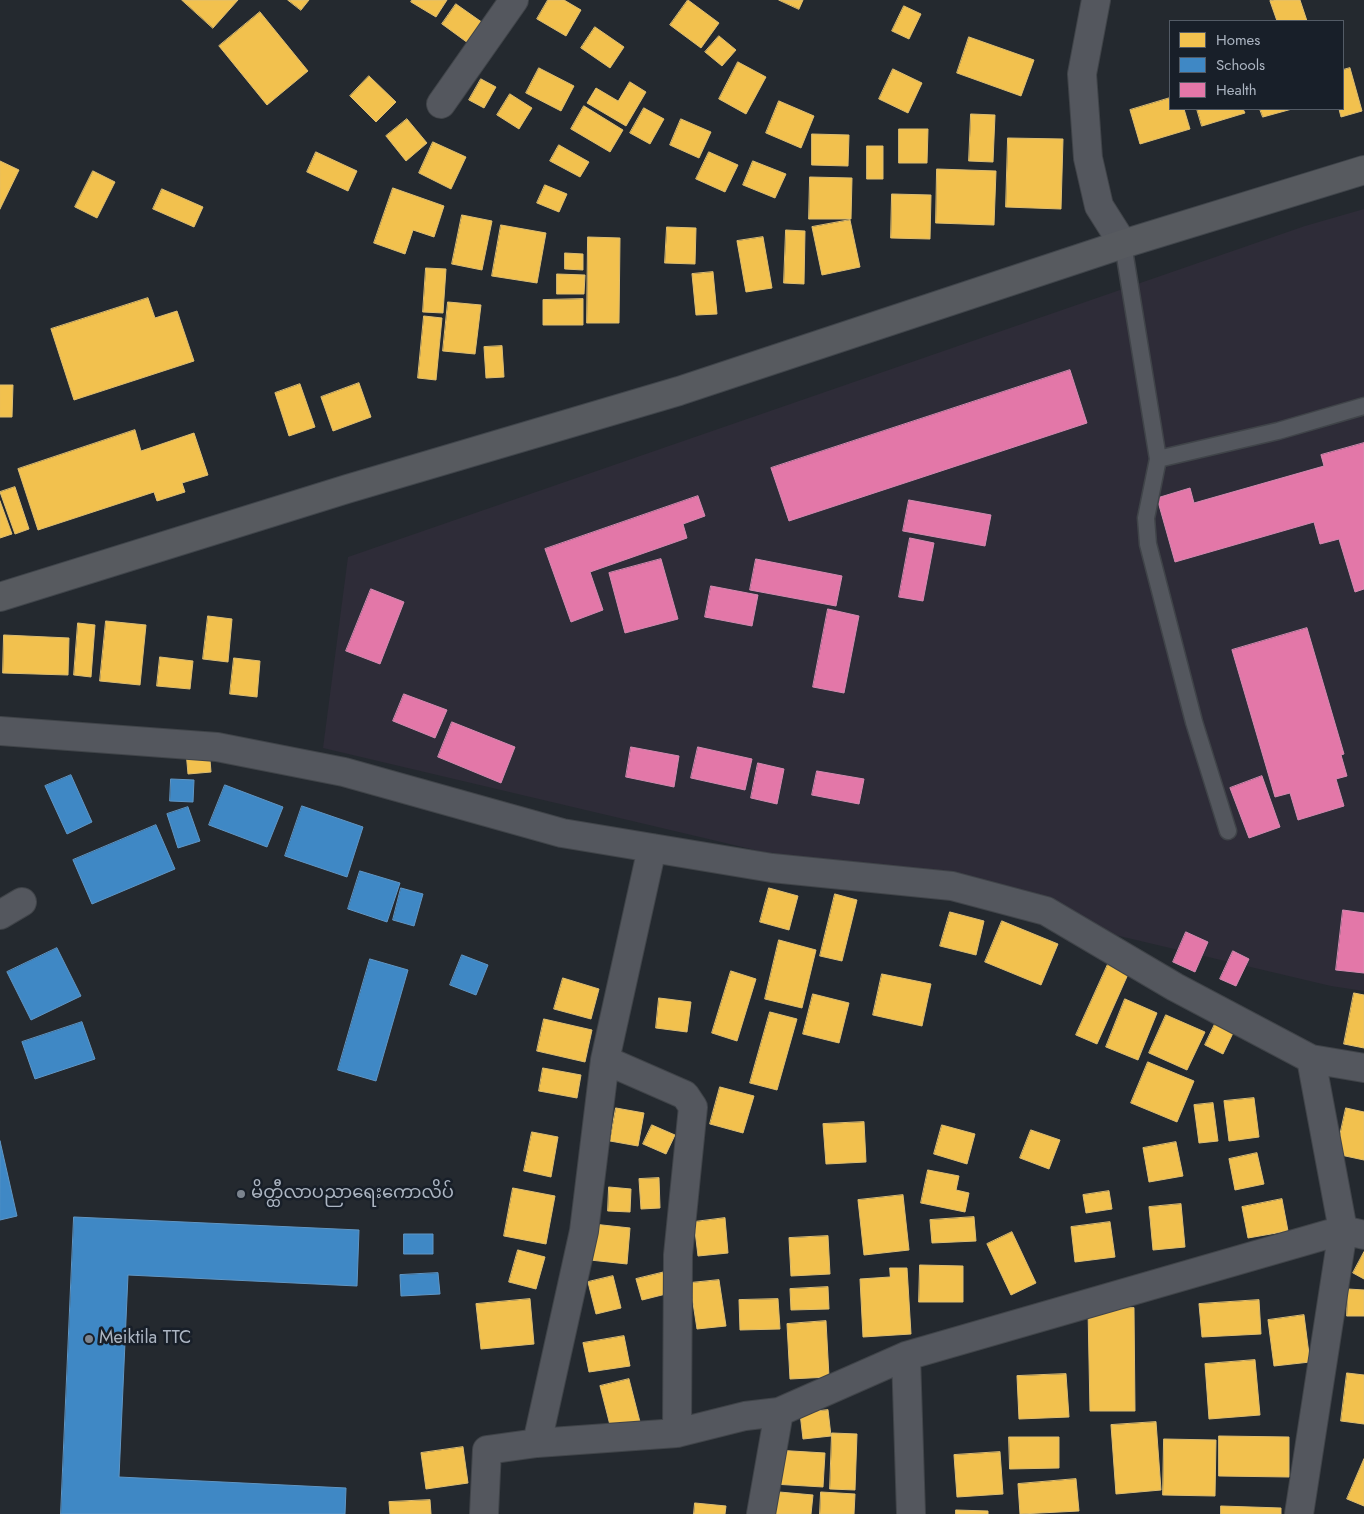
<!DOCTYPE html>
<meta charset="utf-8">
<style>
body{margin:0}
#map{position:relative;width:1364px;height:1514px;overflow:hidden;background:#24292f;font-family:Jost,sans-serif}
canvas{display:block}
.legend{position:absolute;left:1169px;top:20px;width:175px;height:90px;box-sizing:border-box;background:#181f29;border:1px solid #535b66;margin:0;padding:6px 9px;list-style:none;font-size:15px;color:#acb5c2}
.legend li{display:flex;align-items:center;gap:10px;height:25px}
.legend b{width:25px;border:1px solid #535b66}
</style>
<div id="map">
<canvas width="1364" height="1514"></canvas>
<ul class="legend">
<li><b style="height:14px;background:#f2c14e"></b>Homes</li>
<li><b style="height:14px;background:#3f88c5"></b>Schools</li>
<li><b style="height:14px;background:#e377a8"></b>Health</li>
</ul>
</div>
<script>
const ctx = document.querySelector('canvas').getContext('2d');
ctx.lineJoin = 'round';
function fillPath(path, color) { ctx.fillStyle = color; ctx.fill(path, 'evenodd'); }
function trace(path, color, width, dash) { ctx.strokeStyle = color; ctx.lineWidth = width; ctx.lineCap = dash ? 'butt' : 'round'; ctx.setLineDash(dash || []); ctx.stroke(path); }
function write(font, color, halo, rows, align = 'center') {
  ctx.font = font + ' Jost,"Noto Sans Myanmar",sans-serif'; ctx.lineWidth = 5; ctx.setLineDash([]); ctx.textBaseline = 'middle'; ctx.strokeStyle = halo; ctx.fillStyle = color; for (const [text, x, y, turn = 0] of rows) {
    ctx.save(); ctx.translate(x, y); ctx.rotate((+turn || 0) * Math.PI / 180); ctx.textAlign = isNaN(turn) ? turn : align; if (halo) ctx.strokeText(text, 0, 0); ctx.fillText(text, 0, 0); ctx.restore();
  }
}
fillPath(new Path2D(`
 M1364 209V991L1331 986 323 748 348 557 1305 226Z`), '#2e2c38');
const homes = new Path2D(`
 M182 0H238L213 28Z
 M288 0H309L301 10Z
 M412 0H447L436 17 411 2Z
 M548 0H564L581 10 566 36 537 19Z
 M688 0 719 23 701 48 670 25Z
 M779 0H803L799 9Z
 M1274 0H1300L1307 21H1277L1270 1Z
 M456 4 483 23 468 43 442 24Z
 M904 6 921 14 909 39 892 31Z
 M260 12 308 71 267 105 219 46Z
 M595 27 624 47 610 68 581 48Z
 M719 36 736 50 722 66 705 52Z
 M969 37 1034 60 1021 96 957 73Z
 M738 62 766 77 746 114 719 99Z
 M539 68 574 86 561 111 526 93Z
 M1350 68 1362 111 1341 117 1339 109H1343V70Z
 M893 69 922 83 908 113 879 99Z
 M369 76 396 102 376 122 350 96Z
 M481 79 496 87 484 108 469 100Z
 M630 82 646 92 626 126 587 103 596 88 618 101Z
 M510 94 532 108 519 129 497 115Z
 M1170 98V109H1184L1190 129 1140 144 1130 110Z
 M779 101 814 116 801 148 766 133Z
 M584 106 623 130 610 152 571 129Z
 M644 108 664 119 650 144 630 133Z
 M1197 109H1243L1245 113 1202 126Z
 M1260 109H1292L1263 117Z
 M971 114 995 115 993 162 969 161Z
 M407 119 427 143 406 161 386 136Z
 M681 119 711 132 699 158 670 145Z
 M899 129H928L927 163H899Z
 M812 134 849 135 848 166 812 165Z
 M1008 138 1063 139 1061 209 1006 207Z
 M433 142 466 157 451 189 419 173Z
 M559 145 589 162 580 177 550 161Z
 M867 146H883V179H867Z
 M316 152 357 171 348 191 307 172Z
 M709 152 738 165 725 192 696 179Z
 M0 161 19 170 0 209Z
 M753 161 786 174 775 198 743 185Z
 M937 169 996 171 994 225 936 223Z
 M93 171 115 182 97 218 75 207Z
 M810 177 852 178 851 219H809Z
 M545 185 567 194 559 212 537 203Z
 M393 188 444 206 434 237 413 230 405 254 374 243Z
 M162 189 203 207 194 227 153 209Z
 M892 194 931 195 930 239 891 238Z
 M462 215 492 221 482 270 452 264Z
 M850 220 860 267 822 275 812 227Z
 M501 225 546 233 537 283 492 276Z
 M667 227 696 228 695 264 665 263Z
 M786 230 805 231 804 284 784 283Z
 M588 237 620 238 619 323H587Z
 M763 237 772 288 746 292 737 241Z
 M565 253 583 254V270L565 269Z
 M426 268 446 269 443 313 423 312Z
 M713 272 717 314 696 315 692 274Z
 M557 274 585 275 584 294H557Z
 M148 298 155 318 177 311 194 361 74 400 51 329Z
 M583 299V325H543V300Z
 M448 302 481 305 475 354 443 351Z
 M424 316 442 318 436 380 418 378Z
 M502 346 504 377 486 378 484 347Z
 M359 383 371 417 333 431 321 397Z
 M300 384 315 427 289 436 275 393Z
 M0 385H13L12 417H0Z
 M135 430 141 451 194 433 208 475 182 483 185 492 157 501 154 492 38 530 18 469Z
 M15 487 29 529 15 534 0 492Z
 M0 501 12 534 0 538Z
 M208 616 232 619 228 662 203 659Z
 M106 621 146 625 140 685 100 681Z
 M78 623 95 625 91 677 74 675Z
 M4 635 69 638 68 675 3 673Z
 M160 657 193 661 190 689 157 686Z
 M234 658 260 661 257 697 230 694Z
 M209 748 211 772 188 774 186 751Z
 M769 888 798 896 789 930 760 922Z
 M835 894 857 900 842 961 820 956Z
 M950 912 984 921 976 955 940 946Z
 M1002 921 1058 944 1041 985 985 962Z
 M779 940 816 950 802 1008 765 999Z
 M1109 962 1129 972 1097 1044 1076 1035Z
 M731 971 756 979 737 1041 712 1033Z
 M882 974 931 984 922 1026 873 1015Z
 M563 978 599 989 591 1019 554 1009Z
 M1354 993 1364 995V1048L1344 1044Z
 M813 994 849 1003 839 1043 803 1034Z
 M659 998 691 1002 687 1032 656 1028Z
 M1125 999 1157 1013 1138 1060 1106 1047Z
 M770 1012 797 1019 777 1090 750 1083Z
 M1166 1015 1205 1032 1187 1070 1149 1053Z
 M544 1019 592 1030 585 1062 537 1051Z
 M1215 1024 1233 1033 1223 1054 1205 1045Z
 M1148 1062 1194 1081 1177 1122 1131 1103Z
 M543 1068 581 1075 577 1098 539 1091Z
 M720 1087 754 1096 743 1133 710 1124Z
 M1254 1098 1259 1137 1229 1141 1224 1101Z
 M1213 1103 1218 1141 1199 1143 1194 1105Z
 M616 1108 644 1113 638 1146 610 1141Z
 M1346 1108 1364 1112V1160L1336 1154Z
 M864 1122 866 1162 826 1164 823 1124Z
 M652 1125 675 1135 666 1154 643 1144Z
 M942 1125 975 1134 967 1164 934 1154Z
 M1031 1130 1060 1140 1049 1169 1020 1158Z
 M532 1132 558 1137 551 1177 524 1171Z
 M1176 1142 1183 1176 1149 1182 1143 1148Z
 M1257 1153 1264 1184 1235 1190 1229 1159Z
 M928 1170 959 1176 956 1190 969 1193 965 1212 921 1203Z
 M659 1178 660 1208 641 1209 639 1179Z
 M609 1187 631 1189 630 1212 608 1211Z
 M513 1188 555 1196 546 1244 504 1236Z
 M1109 1191 1112 1209 1086 1213 1083 1195Z
 M903 1195 909 1250 864 1255 858 1200Z
 M1282 1199 1288 1231 1248 1238 1242 1207Z
 M1181 1204 1185 1247 1153 1250 1149 1207Z
 M974 1217 976 1241 932 1243 930 1220Z
 M725 1218 728 1253 698 1256 694 1222Z
 M1110 1222 1115 1257 1075 1262 1071 1227Z
 M593 1224 630 1228 627 1264 590 1260Z
 M1012 1232 1036 1283 1011 1295 987 1244Z
 M828 1236 830 1274 791 1276 789 1238Z
 M518 1250 545 1257 536 1289 509 1282Z
 M1364 1252V1279L1353 1273Z
 M920 1265 963 1266V1302H919Z
 M890 1268H907L911 1334 863 1337 860 1279 890 1277Z
 M665 1272 670 1293 642 1300 636 1279Z
 M613 1276 621 1308 596 1314 588 1282Z
 M719 1280 726 1326 697 1329 690 1283Z
 M828 1287 829 1309 791 1310 790 1289Z
 M1348 1289 1364 1290V1316H1347Z
 M530 1299 534 1344 481 1349 476 1304Z
 M778 1299 780 1329 740 1330 739 1300Z
 M1259 1300 1261 1334 1202 1337 1199 1304Z
 M1134 1308 1135 1411H1090L1088 1309Z
 M1304 1315 1310 1362 1274 1366 1268 1320Z
 M826 1321 829 1377 790 1379 787 1324Z
 M624 1336 630 1366 589 1372 583 1343Z
 M1255 1360 1260 1415 1209 1419 1205 1364Z
 M1347 1373 1364 1375V1424L1341 1421Z
 M1066 1374 1069 1417 1019 1419 1017 1376Z
 M629 1379 640 1422 611 1429 600 1386Z
 M828 1410 831 1436 803 1439 800 1413Z
 M1156 1422 1161 1490 1116 1494 1111 1425Z
 M832 1433 857 1434 855 1490 830 1489Z
 M1219 1436 1289 1437V1477L1219 1476Z
 M1009 1437H1059V1468L1010 1469Z
 M1164 1439 1216 1440 1215 1496 1163 1495Z
 M463 1447 468 1483 426 1489 421 1453Z
 M775 1450 825 1453 823 1487 773 1484Z
 M1000 1452 1003 1494 957 1497 954 1455Z
 M1364 1459V1506L1347 1499Z
 M1076 1479 1079 1511 1020 1514 1018 1484Z
 M768 1491 813 1495 811 1514H765Z
 M821 1492 855 1494 854 1514H820Z
 M430 1500 431 1514H390L389 1502Z
 M695 1503 726 1506 725 1514H694Z
 M1221 1506 1281 1508V1514H1221Z
 M956 1510 988 1511V1514H956Z`);
fillPath(homes, '#f2c14e');
trace(homes, '#ddbd71', 1);
const schools = new Path2D(`
 M71 775 92 822 67 834 45 786Z
 M171 779 194 780 193 802 170 801Z
 M225 785 283 807 267 847 209 825Z
 M302 806 363 827 347 877 285 856Z
 M188 807 200 841 178 848 167 814Z
 M156 825 175 869 92 904 73 860Z
 M360 871 400 883 387 922 348 909Z
 M401 888 423 894 414 926 393 920Z
 M57 948 81 996 31 1020 7 972Z
 M462 955 488 965 476 995 450 985Z
 M370 959 408 970 376 1081 338 1070Z
 M82 1022 95 1059 35 1079 22 1042Z
 M0 1141 17 1216 0 1220Z
 M74 1217 359 1230 357 1286 128 1275 119 1477 346 1488 345 1514H61Z
 M404 1234H433V1254H404Z
 M438 1273 440 1294 401 1296 400 1275Z`);
fillPath(schools, '#3f88c5');
trace(schools, '#6096c4', 1);
const health = new Path2D(`
 M1070 370 1087 423 789 521 771 468Z
 M1364 443V589L1355 592 1339 539 1320 544 1314 522 1175 562 1157 498 1190 488 1194 503 1324 466 1321 455Z
 M698 496 705 516 683 524 687 538 590 572 603 610 571 622 545 549Z
 M909 500 991 515 985 546 903 531Z
 M910 538 934 543 923 601 899 597Z
 M661 559 678 619 625 633 609 573Z
 M756 559 842 576 836 606 750 590Z
 M711 586 758 595 752 626 705 617Z
 M371 589 404 602 380 664 346 651Z
 M828 609 859 616 844 693 813 687Z
 M1307 628 1344 754 1341 755 1347 776 1336 779 1344 806 1298 820 1290 793 1275 797 1232 650Z
 M404 694 447 710 435 738 393 721Z
 M452 722 515 747 501 783 438 757Z
 M631 747 679 756 674 787 626 777Z
 M698 747 752 759 745 790 691 778Z
 M758 763 784 769 777 804 751 798Z
 M817 771 864 779 859 804 812 795Z
 M1262 776 1280 827 1249 838 1230 788Z
 M1343 910 1364 913V973L1336 970Z
 M1186 932 1208 942 1195 972 1173 962Z
 M1233 951 1249 959 1236 986 1220 979Z`);
fillPath(health, '#e377a8');
trace(health, '#d28ab0', 1);
const service = new Path2D(`
 M1123 244 1158 459 1278 431 1364 406
 M1158 459 1146 518 1148 544 1194 722 1228 831`);
const minor = new Path2D(`
 M1096 0 1082 74 1088 158 1099 206 1123 244
 M441 104 514 0
 M0 731 217 747 344 772 562 833 772 868 952 886 1046 911 1175 987 1311 1059
 M0 915 22 902
 M605 1060 685 1095 693 1107 678 1255 677 1433
 M906 1356 911 1514
 M537 1443 584 1231 605 1060 652 848
 M484 1514 487 1450 537 1443 677 1433 745 1416 779 1412 906 1356 1343 1230 1364 1235
 M761 1514 779 1412
 M1299 1514 1343 1230 1311 1059 1364 1068`);
const trunk = new Path2D(`
 M0 597 347 489 679 391 1123 244 1364 170`);
trace(service, '#404449', 19);
trace(minor, '#404449', 30);
trace(trunk, '#40454b', 30);
trace(service, '#54575e', 16);
trace(minor, '#54575e', 28);
trace(trunk, '#575a5f', 28);
for (const [x, y, r, color] of [
 [241,1194,5,"#7c848f"],
 [89,1339,5,"#7c848f"]
]) { const dot = new Path2D(); dot.arc(x, y, r, 0, 2 * Math.PI); ctx.fillStyle = color; ctx.fill(dot); trace(dot, '#181f29', 2); }
write('18px', '#acb5c2', '#181f29', [
 ["မိတ္ထီလာပညာရေးကောလိပ်",251,1194],
 ["Meiktila TTC",99,1339]
], 'left');
</script>
